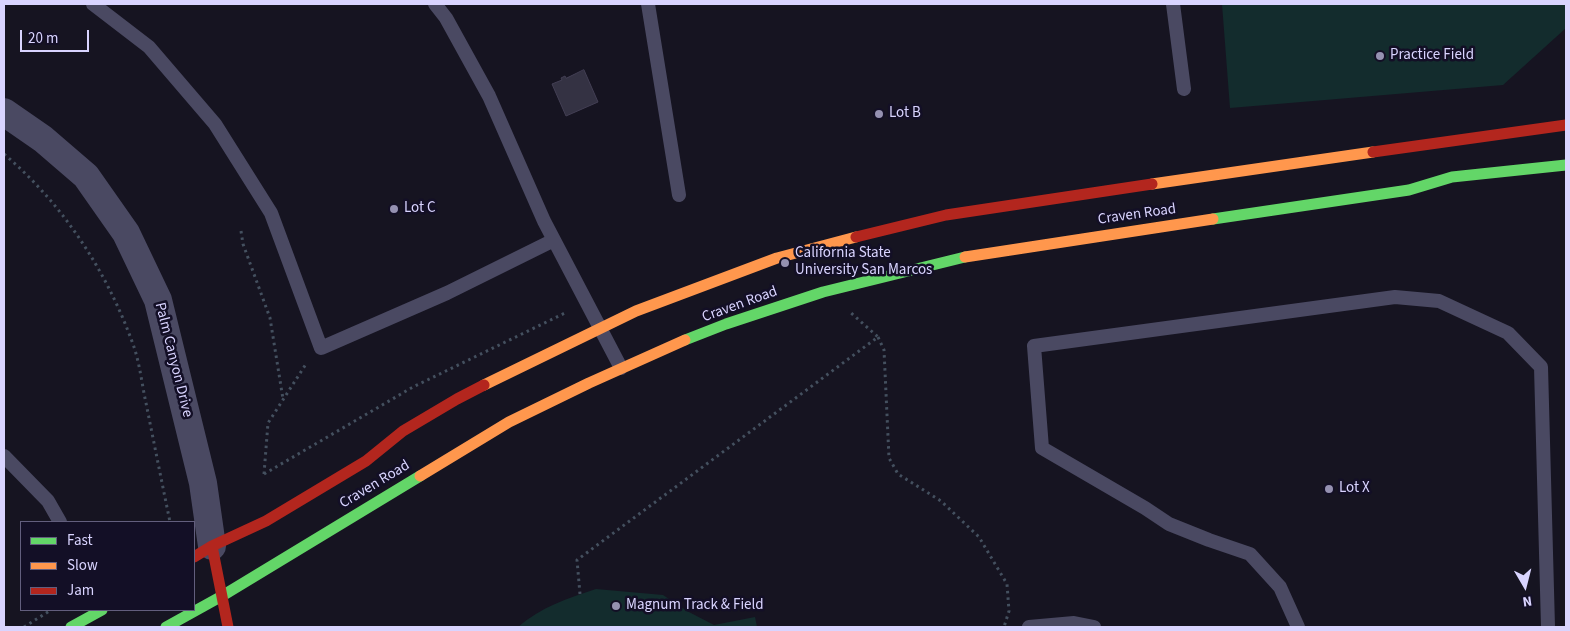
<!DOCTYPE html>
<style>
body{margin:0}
#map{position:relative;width:1570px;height:631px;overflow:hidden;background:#161421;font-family:"Source Sans 3",sans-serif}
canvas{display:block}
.frame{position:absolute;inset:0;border:5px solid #d9d4ff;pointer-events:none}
.legend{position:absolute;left:20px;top:521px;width:175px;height:90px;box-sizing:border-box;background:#130f26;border:1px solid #625e7d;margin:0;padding:6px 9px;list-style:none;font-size:15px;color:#d9d4ff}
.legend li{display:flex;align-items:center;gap:10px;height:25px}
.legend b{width:25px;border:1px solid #625e7d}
.north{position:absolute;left:1500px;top:561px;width:50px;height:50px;-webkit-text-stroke:4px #130f26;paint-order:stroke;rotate:172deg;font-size:14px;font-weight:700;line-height:20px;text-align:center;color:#d9d4ff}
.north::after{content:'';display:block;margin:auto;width:18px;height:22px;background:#d9d4ff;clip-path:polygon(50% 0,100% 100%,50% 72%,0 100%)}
.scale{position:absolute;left:20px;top:30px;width:69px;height:22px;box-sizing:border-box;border:2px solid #d9d4ff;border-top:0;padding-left:6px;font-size:15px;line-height:18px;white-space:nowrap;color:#d9d4ff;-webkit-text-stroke:4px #130f26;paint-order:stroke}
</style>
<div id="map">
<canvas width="1570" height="631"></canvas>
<div class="frame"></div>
<ul class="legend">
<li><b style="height:6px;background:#63d668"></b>Fast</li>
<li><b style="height:6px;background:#ff974d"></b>Slow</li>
<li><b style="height:6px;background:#b3261e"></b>Jam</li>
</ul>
<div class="north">N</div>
<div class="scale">20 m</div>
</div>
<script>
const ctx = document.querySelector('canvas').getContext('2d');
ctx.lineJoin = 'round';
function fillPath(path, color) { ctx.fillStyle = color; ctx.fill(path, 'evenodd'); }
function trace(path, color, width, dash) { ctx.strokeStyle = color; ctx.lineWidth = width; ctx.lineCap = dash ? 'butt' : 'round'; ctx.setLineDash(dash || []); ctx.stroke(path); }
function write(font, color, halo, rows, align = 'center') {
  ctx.font = font + ' "Source Sans 3",sans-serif'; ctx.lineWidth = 5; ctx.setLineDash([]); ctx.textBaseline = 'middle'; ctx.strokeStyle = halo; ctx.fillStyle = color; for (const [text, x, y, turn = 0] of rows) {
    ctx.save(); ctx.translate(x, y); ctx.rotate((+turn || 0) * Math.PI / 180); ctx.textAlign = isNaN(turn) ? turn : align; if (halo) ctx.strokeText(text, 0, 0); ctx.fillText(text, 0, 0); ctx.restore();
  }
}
fillPath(new Path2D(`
 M1222 4H1566V28L1503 85 1230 108Z
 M596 589 663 595 687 611 714 625 755 617 757 627H518C541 607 568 598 596 589Z`), '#132c2d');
const building = new Path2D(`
 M584 70 598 102 566 116 552 84 562 80 561 78 565 76 566 78Z`);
fillPath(building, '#343243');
trace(building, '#433f54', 1);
trace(new Path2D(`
 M4 154C64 205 108 273 134 347 140 365 142 385 146 403 154 443 162 483 170 522
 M241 231 243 244 270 318 283 399
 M878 337 884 350 889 458 898 474 941 501 979 537 1007 584 1009 611 1004 627
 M264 474 413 387 567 312
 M264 474 268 423 306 364
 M580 594 577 560 878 337 850 312
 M24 627 51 610`), '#44505f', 3, [2.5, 4]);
trace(new Path2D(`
 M93 4 149 47 215 124 271 213 321 348 447 293 554 240
 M435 4 446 18 489 96 544 221 621 368
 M648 4 679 195
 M1173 4 1184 89
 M4 456 48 501 60 522
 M1029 627 1074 623 1094 627
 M1298 627 1280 587 1250 554 1209 540 1169 524 1145 508 1042 448 1034 346 1395 297 1439 301 1508 333 1541 367 1548 627`), '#4a4962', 14);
trace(new Path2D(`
 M4 112 43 139 86 176 126 233 158 300 203 483 212 546`), '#4a4962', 28);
trace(new Path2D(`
 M1213 219 1409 190 1452 177 1566 165
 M685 340 726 324 823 292 965 257
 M71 627 102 610
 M166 627 222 596 420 476`), '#63d668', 11);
trace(new Path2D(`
 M1152 184 1373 152
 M965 257 1213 219
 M484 385 636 311 777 258 856 237
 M420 476 509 422 589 383 685 340`), '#ff974d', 11);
trace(new Path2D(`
 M1373 152 1566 125
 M856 237 946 215 1152 184
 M212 546 228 627
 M194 557 212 546 266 521 366 461 403 431 457 399 484 385`), '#b3261e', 11);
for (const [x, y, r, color] of [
 [1380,56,5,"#9591b1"],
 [879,114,5,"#9591b1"],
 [394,209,5,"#9591b1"],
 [785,263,5,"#9591b1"],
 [1329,489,5,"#9591b1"],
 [616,606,5,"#9591b1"]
]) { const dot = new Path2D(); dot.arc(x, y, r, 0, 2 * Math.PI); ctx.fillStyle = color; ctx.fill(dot); trace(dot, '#130f26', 2); }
write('15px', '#d9d4ff', '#130f26', [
 ["Practice Field",1390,56],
 ["Lot B",889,114],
 ["Lot C",404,209],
 ["California State",795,254],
 ["University San Marcos",795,271],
 ["Lot X",1339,489],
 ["Magnum Track & Field",626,606]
], 'left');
write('15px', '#d9d4ff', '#130f26', [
 ["Craven Road",1137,215,-8],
 ["Craven Road",740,305,-20],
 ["Palm Canyon Drive",173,360,76],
 ["Craven Road",375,485,-31]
]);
</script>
